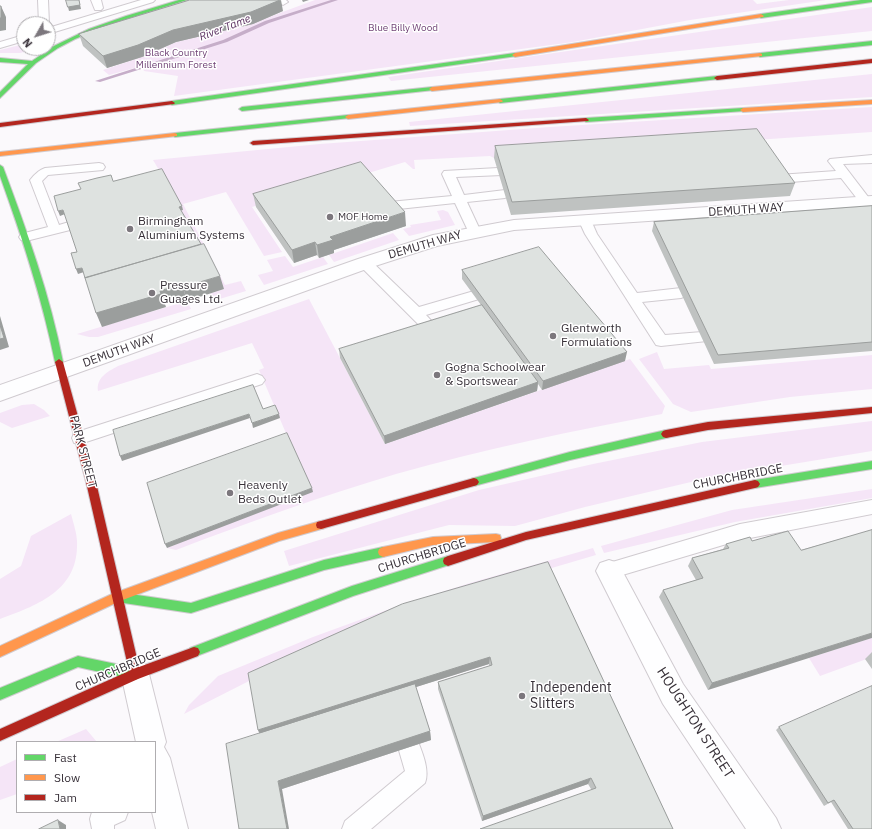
<!DOCTYPE html>
<style>
body{margin:0}
#map{position:relative;width:872px;height:829px;overflow:hidden;background:#fbf9fc;font-family:"IBM Plex Sans",sans-serif}
canvas{display:block}
.legend{position:absolute;left:16px;top:741px;width:140px;height:72px;box-sizing:border-box;background:#fff;border:1px solid #afadb0;margin:0;padding:5px 7px;list-style:none;font-size:12px;color:#383139}
.legend li{display:flex;align-items:center;gap:8px;height:20px}
.legend b{width:20px;border:1px solid #afadb0}
.north{position:absolute;left:16px;top:16px;width:40px;height:40px;box-sizing:border-box;background:#fff;border:1px solid #afadb0;border-radius:50%;rotate:231deg;font-size:11px;font-weight:700;line-height:16px;text-align:center;color:#383139}
.north::after{content:'';display:block;margin:auto;width:14px;height:18px;background:#7c777d;clip-path:polygon(50% 0,100% 100%,50% 72%,0 100%)}
</style>
<div id="map">
<canvas width="872" height="829"></canvas>
<ul class="legend">
<li><b style="height:5px;background:#63d668"></b>Fast</li>
<li><b style="height:5px;background:#ff974d"></b>Slow</li>
<li><b style="height:5px;background:#b3261e"></b>Jam</li>
</ul>
<div class="north">N</div>
</div>
<script>
const ctx = document.querySelector('canvas').getContext('2d');
ctx.lineJoin = 'round';
function fillPath(path, color) { ctx.fillStyle = color; ctx.fill(path, 'evenodd'); }
function trace(path, color, width, dash) { ctx.strokeStyle = color; ctx.lineWidth = width; ctx.lineCap = dash ? 'butt' : 'round'; ctx.setLineDash(dash || []); ctx.stroke(path); }
function write(font, color, halo, rows, align = 'center') {
  ctx.font = font + ' "IBM Plex Sans",sans-serif'; ctx.lineWidth = 3; ctx.setLineDash([]); ctx.textBaseline = 'middle'; ctx.strokeStyle = halo; ctx.fillStyle = color; for (const [text, x, y, turn = 0] of rows) {
    ctx.save(); ctx.translate(x, y); ctx.rotate((+turn || 0) * Math.PI / 180); ctx.textAlign = isNaN(turn) ? turn : align; if (halo) ctx.strokeText(text, 0, 0); ctx.fillText(text, 0, 0); ctx.restore();
  }
}
fillPath(new Path2D(`
 M315 0H753L757 4 789 0H826L690 20 573 42 174 96 178 76 144 71 142 66 109 75 103 70 142 57 176 42 242 27Z
 M872 7V31L391 81 388 77Z
 M24 44V48H37L20 53H0V50Z
 M872 74V97L410 126 409 122Z
 M872 107V132L494 158 490 156 414 160 415 169H413L405 162 365 174 363 172 252 207 282 252 264 256 226 192 183 204 225 285 241 281 246 291 213 301 209 294 224 289 180 211 183 210 153 160 320 144 550 127Z
 M443 210 448 212 455 225 409 236 403 229 411 227 410 225 441 220 437 211Z
 M393 233 399 240 334 262 329 255Z
 M285 256 293 267 323 257 328 264 264 285 258 275 273 271 267 260Z
 M309 299 385 444 630 359 665 406 662 414C573 431 484 449 396 474 322 496 249 522 176 550L167 548 201 534 288 438 259 370 264 368 252 343 98 391C96 378 107 372 118 366Z
 M187 301 191 309 98 337H89L77 334Z
 M657 352 664 369 709 365 711 369 872 355V389L790 397 691 412 673 404 639 359Z
 M34 404 44 410 50 416 12 428 0 422V413L22 405Z
 M872 421V451L708 478 585 507 515 526 449 525 289 566 284 551 479 490 593 464 702 442Z
 M872 489V498L735 522 604 553 601 546 732 510Z
 M71 514C74 525 78 537 77 547 76 592 35 606 0 619V579L21 566 31 536Z
 M593 548 596 555 402 612 251 680 184 714 189 705 218 676 313 637 395 607 470 583Z
 M872 638V657L820 676 809 658Z
 M86 729 97 742H56Z
 M17 759V794L0 800V767Z`), '#f5e5f7');
fillPath(new Path2D(`
 M331 0H338L269 23 227 42 100 82 95 81 223 40 265 21Z`), '#c6aec9');
const lane = new Path2D(`
 M38 0H48L49 24 48 25 39 24Z
 M91 0H101L103 8 101 10H95Z
 M141 0H155L153 2 48 34V28Z
 M276 0H286L288 2 283 5Z
 M24 35V41L0 48V42Z
 M872 155V163L843 164 872 202 870 205H862L841 178 778 183 772 179 778 175 836 171 828 161 830 159Z
 M99 163 103 164 105 167 103 170 48 175 42 181 59 225 69 222 74 223 75 226 74 229 26 241 21 240 19 237 21 234 48 227 30 180C34 175 39 170 45 168Z
 M498 168 502 169 504 172 502 175 456 177 464 195 505 190 511 194 505 198 467 202 481 232 480 235H470L455 203 389 210 383 206 389 202 452 196 442 174 444 171Z
 M585 217 590 218 597 234 637 293 681 288 686 290 688 293 686 296 681 298 642 302 665 335 702 332 707 333 709 337 707 341 661 346 656 345 585 234 579 221Z
 M365 259 370 260 419 307 474 291 479 293 481 296 479 299 426 315 439 329 437 333 432 334 427 333 360 266 358 263 360 260Z
 M257 374 262 376 265 380 262 384 80 444 74 443 72 438 74 433Z
 M872 500V514L740 540 609 579 602 577 600 571 602 565 609 563 740 524Z
 M409 736 417 739C422 752 430 770 425 783L371 829H342L345 821 405 771 398 747 401 739Z
 M92 812H128L125 820 114 825V829H92L90 819Z`);
const street = new Path2D(`
 M872 196V206L514 230 437 246 372 267 0 401V385L358 259 433 235 514 220Z
 M609 560 618 563 683 684 776 818 781 829H746L663 704 596 571 600 563Z
 M135 660 145 664 149 674 166 742 164 747 170 758 188 829H156L152 812H155V742H136L121 674 125 664Z`);
const fast = new Path2D(`
 M179 0H187L111 24 75 39 58 48 36 63 0 98V92L28 64 0 62V58L32 61 54 46 89 29 126 16Z
 M861 0H872V2L761 18 758 16 761 14Z
 M872 41V45L760 57 757 55 760 53Z
 M515 53 517 54V56L172 105 169 103 172 101Z
 M717 76 720 78 719 79 500 103 497 101 500 99Z
 M432 87 434 88V90L242 111 239 109 242 107Z
 M743 108 746 110 745 111 586 122 583 120 586 118Z
 M348 115 350 116V118L175 137 172 135 175 133Z
 M0 165 3 167C27 231 50 295 63 362L62 364 59 365 55 362C42 298 22 237 0 176Z
 M666 430 669 431 671 434 669 437 666 438 570 460 474 486 471 485 469 482 471 479 474 478 570 452Z
 M872 461V469L755 488 752 487 750 484 752 481 755 480Z
 M383 547 387 549 388 552 387 555 383 557 324 570 191 613 117 602 113 600 112 597 113 594 117 592 191 603 324 560Z
 M448 556 452 558 453 561 452 564 353 596 194 657 190 656 188 652 190 648 352 586Z
 M78 656 135 668 139 670 141 674 139 678 135 680 78 667 0 700V688Z`);
const slow = new Path2D(`
 M761 14 764 16 763 17 515 57 512 55 515 53Z
 M760 53 762 54V56L432 91 429 89 432 87Z
 M500 99 503 101 502 102 348 119 345 117 348 115Z
 M872 100V104L743 112 740 110 743 108Z
 M175 133 177 134V136L0 156V152Z
 M321 521 325 522 326 525 325 528 279 541 120 601 0 657V646L112 594 278 533Z
 M496 534 500 535 501 538 500 541 496 542 433 545 383 557 379 555 378 552 379 549 383 547 433 537Z`);
const jam = new Path2D(`
 M872 59V63L717 80 714 78 717 76Z
 M172 101 175 103 174 104 0 127V123Z
 M586 118 589 120 588 121 253 145 250 143 253 141Z
 M59 359 63 362 96 482 139 667 194 647 198 648 200 652 198 656 138 679 0 741V729L129 671 86 482 55 362Z
 M872 407V413L708 430 666 438 663 437 661 434 663 431 666 430 708 422Z
 M474 478 477 479 479 482 477 485 474 486 321 529 317 528 316 525 317 522 321 521Z
 M755 480 758 481 760 484 758 487 755 488 526 540 448 566 444 564 443 561 444 558 448 556 526 532Z`);
trace(lane, '#d0cbd0', 2);
trace(street, '#d0cbd0', 2);
trace(fast, '#d0cbd0', 2);
trace(slow, '#d0cbd0', 2);
trace(jam, '#d0cbd0', 2);
fillPath(lane, '#fefeff');
fillPath(street, '#fefeff');
fillPath(fast, '#63d668');
fillPath(slow, '#ff974d');
fillPath(jam, '#b3261e');
fillPath(new Path2D(`
 M283 11 253 24 176 42 142 57 107 68 83 46 79 34Z
 M495 146 795 183 790 196 511 215 494 158Z
 M253 194 406 226 334 250V253L319 258 317 255 294 263 256 207Z
 M872 206V351L714 364 652 231 654 222Z
 M462 270 625 361 542 390 538 384 537 391 385 444 340 358 339 349 481 305 462 279Z
 M872 530 708 690 659 597 663 590 696 580 688 566 692 558 723 549 726 544 752 541 801 550Z
 M548 562 673 829 591 789 588 784 482 821 438 689V682L489 666V664L416 687 430 731 431 740 282 789 258 730Z
 M872 652V669L865 659Z
 M779 727 872 829H848L831 802 824 806 776 730Z`), '#bfc2c1');
fillPath(new Path2D(`
 M79 0 81 9 69 11 68 7Z
 M281 0 283 11 253 24 176 42 142 57 107 68 103 56 173 30Z
 M302 0H309L303 2Z
 M1 6 6 17V30L0 31V18Z
 M182 206 183 210 180 211 179 207Z
 M63 210 65 214 60 216 58 211Z
 M405 212 406 226 334 250V253L319 258 317 245 330 237Z
 M315 242 317 255 294 263 292 250Z
 M82 268 84 272 78 274 76 269Z
 M220 276 224 289 187 301 183 287Z
 M182 284 186 298 165 304 166 307 102 327 96 313 160 291Z
 M0 316 9 347 0 350Z
 M627 352 625 361 542 390 543 381Z
 M538 382 537 391 385 444 384 436Z
 M249 414 250 418 122 461 120 456Z
 M279 414 280 418 253 428 252 423Z
 M312 488 313 492 167 548 165 544Z
 M872 633V638L708 690 712 683Z
 M490 657 489 664 261 736 258 730Z
 M430 731 431 740 282 789 289 829H287L278 781Z
 M591 778 588 784 482 821 483 816Z
 M58 820 66 825V829H60Z`), '#9b9e9d');
const building = new Path2D(`
 M66 0H79L80 5 68 7Z
 M190 0H280L251 12 173 30 138 45 103 56 79 34Z
 M0 6H1V18H0Z
 M757 129 795 183 512 202 495 146Z
 M361 162 405 212 330 237 333 240 317 245 315 242 292 250 253 194Z
 M162 169 182 206 179 207 201 244 85 278 82 268 76 269 71 253 77 252 63 210 58 211 54 196 81 189 78 183 97 178 111 175 113 181Z
 M872 206V342L718 355 654 222Z
 M204 244 220 276 183 287 182 284 160 291 161 294 96 313 85 278Z
 M539 247 627 352 543 381 462 270Z
 M482 305 538 382 384 436 339 349Z
 M0 325 4 338 0 339Z
 M253 385 263 409 275 405 279 414 252 423 249 414 120 456 113 430Z
 M287 433 312 488 165 544 147 483Z
 M872 530V633L712 683 663 590 703 578 692 558 729 548 726 544 750 537 752 541 788 531 801 550Z
 M548 562 673 829H480L596 788 591 778 483 816 438 682 492 665 490 657 258 730 248 673 402 604Z
 M415 684 430 731 278 781 287 829H239L226 744Z
 M872 686V829H853L834 800 828 803 779 727Z
 M58 820 60 829H39Z`);
fillPath(building, '#dee2e0');
trace(building, '#9b9e9d', 1);
for (const [x, y, r, color] of [
 [330,217,4,"#7c777d"],
 [130,229,4,"#7c777d"],
 [152,293,4,"#7c777d"],
 [553,336,4,"#7c777d"],
 [437,375,4,"#7c777d"],
 [230,493,4,"#7c777d"],
 [522,696,4,"#7c777d"]
]) { const dot = new Path2D(); dot.arc(x, y, r, 0, 2 * Math.PI); ctx.fillStyle = color; ctx.fill(dot); trace(dot, '#fff', 1.5); }
write('10px', '#714477', '#fff', [
 ["Blue Billy Wood",403,28],
 ["Black Country",176,53],
 ["Millennium Forest",176,65]
]);
write('10px', '#383139', '#fff', [
 ["MOF Home",338,217]
], 'left');
write('italic 11px', '#582d5e', '#fff', [
 ["River Tame",225,28,-21]
]);
write('12px', '#383139', '#fff', [
 ["DEMUTH WAY",746,210,-4],
 ["DEMUTH WAY",425,245,-16],
 ["DEMUTH WAY",119,351,-20],
 ["PARK STREET",83,452,75],
 ["CHURCHBRIDGE",738,477,-11],
 ["CHURCHBRIDGE",422,556,-17],
 ["CHURCHBRIDGE",118,670,-23]
]);
write('12px', '#383139', '#fff', [
 ["Birmingham",138,222],
 ["Aluminium Systems",138,236],
 ["Pressure",160,286],
 ["Guages Ltd.",160,300],
 ["Glentworth",561,329],
 ["Formulations",561,343],
 ["Gogna Schoolwear",445,368],
 ["& Sportswear",445,382],
 ["Heavenly",238,486],
 ["Beds Outlet",238,500]
], 'left');
write('14px', '#383139', '#fff', [
 ["Independent",530,688],
 ["Slitters",530,704]
], 'left');
write('14px', '#383139', '#fff', [
 ["HOUGHTON STREET",695,723,57]
]);
</script>
